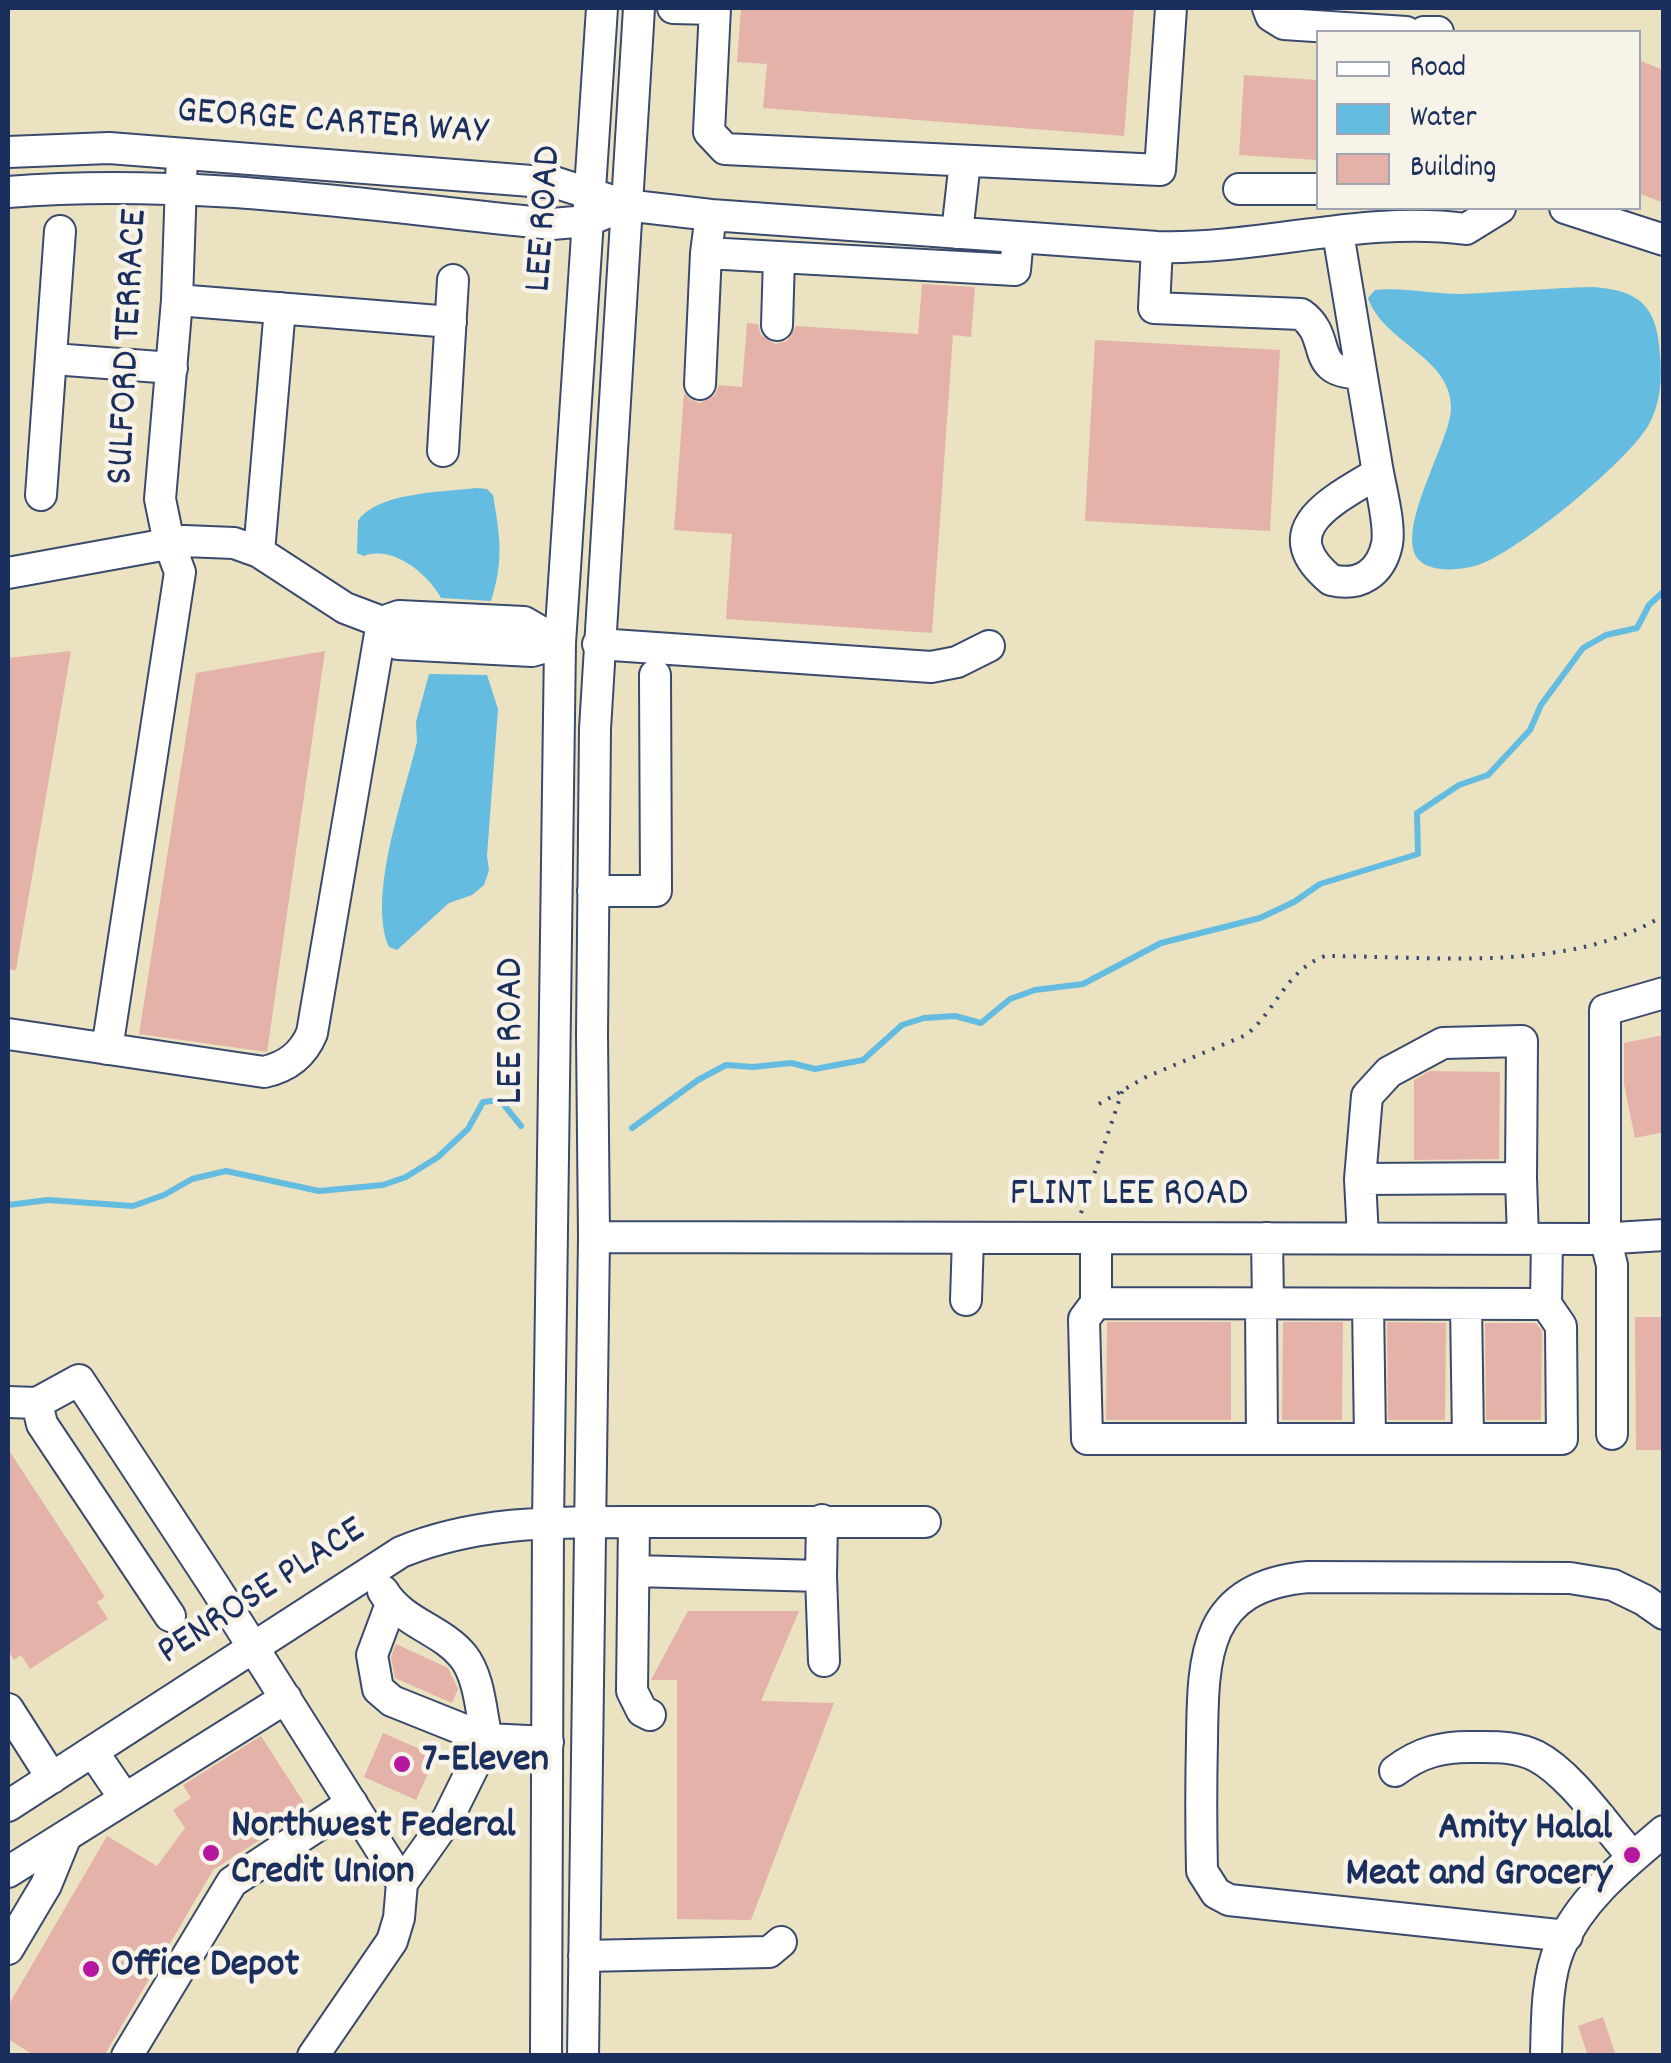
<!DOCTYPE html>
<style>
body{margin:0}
#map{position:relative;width:1671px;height:2063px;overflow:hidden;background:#eae2c0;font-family:Dekko,sans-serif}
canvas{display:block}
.frame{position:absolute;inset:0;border:10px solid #1b2f5e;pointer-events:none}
.legend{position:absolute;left:1316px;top:30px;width:325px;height:180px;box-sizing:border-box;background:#f7f3e8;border:2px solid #9fa5b1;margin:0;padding:12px 18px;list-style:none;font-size:30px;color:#1b2f5e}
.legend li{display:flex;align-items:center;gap:20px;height:50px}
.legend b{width:50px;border:2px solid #9fa5b1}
</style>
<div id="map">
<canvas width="1671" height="2063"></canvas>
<div class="frame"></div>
<ul class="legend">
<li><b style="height:12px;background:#fff"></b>Road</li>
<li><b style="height:28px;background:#64bce1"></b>Water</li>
<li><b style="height:28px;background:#e5b2a9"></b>Building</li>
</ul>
</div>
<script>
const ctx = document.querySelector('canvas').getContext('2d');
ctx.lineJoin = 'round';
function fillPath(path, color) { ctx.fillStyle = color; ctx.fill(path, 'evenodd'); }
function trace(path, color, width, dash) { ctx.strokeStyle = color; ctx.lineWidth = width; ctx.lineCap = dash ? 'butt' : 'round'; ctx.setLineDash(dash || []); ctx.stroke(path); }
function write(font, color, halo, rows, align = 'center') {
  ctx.font = font + ' Dekko,sans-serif'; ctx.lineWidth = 9; ctx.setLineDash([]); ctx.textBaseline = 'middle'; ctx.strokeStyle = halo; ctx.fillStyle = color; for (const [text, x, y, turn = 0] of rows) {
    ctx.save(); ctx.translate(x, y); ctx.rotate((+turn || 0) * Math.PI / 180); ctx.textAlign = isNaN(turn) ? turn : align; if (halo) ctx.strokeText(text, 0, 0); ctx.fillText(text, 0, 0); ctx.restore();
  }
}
fillPath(new Path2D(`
 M1594 287C1629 290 1652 299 1658 337 1662 366 1664 399 1648 426 1627 462 1518 552 1478 565 1462 570 1433 573 1420 561 1392 535 1449 444 1451 410 1453 357 1384 344 1368 298L1375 290C1404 287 1432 294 1461 294 1505 292 1549 288 1594 287Z
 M477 488 487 489 493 495C500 537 504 560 491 601L441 598C428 574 393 545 364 556L357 553 358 521C377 492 444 492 477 488Z
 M429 674 487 675 498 709 487 856 489 870 484 885 472 895 449 903 397 950 389 947C367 896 404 797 417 742L416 722Z`), '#64bce1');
trace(new Path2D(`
 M632 1128 698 1080 726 1065 753 1067 791 1063 815 1069 863 1060 902 1025 924 1018 955 1016 981 1023 1010 999 1035 990 1083 984 1161 943 1260 918 1294 902 1320 884 1418 854 1417 813 1459 785 1488 775 1530 730 1541 705 1583 648 1606 635 1637 628 1649 605 1664 591
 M8 1205 48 1200 133 1206 164 1195 192 1179 226 1171 319 1191 383 1185 406 1177 438 1157 468 1129 483 1102 500 1100 521 1126`), '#64bce1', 6);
fillPath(new Path2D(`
 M741 8H1134L1124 136 763 108 767 64 737 62Z
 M1638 60 1664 70V203L1638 193Z
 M1244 75 1318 80V160L1239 155Z
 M922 284 975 287 971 337 953 335 932 633 726 619 732 534 674 530 684 393 691 400 700 403 715 395 719 385 742 387 747 323 758 324 761 335 775 344 787 341 796 326 918 334Z
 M1095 340 1280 350 1270 531 1085 521Z
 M71 651 16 970 8 969V658Z
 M325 651 267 1052 139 1034 196 673Z
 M1664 1035V1132L1635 1138 1624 1084V1043Z
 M1430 1071 1500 1072 1499 1159 1414 1160V1080Z
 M1635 1317H1664V1450H1636Z
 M1107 1322H1231V1420H1106Z
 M1283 1322H1343L1342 1420H1282Z
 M1387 1322 1446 1323 1445 1420H1388Z
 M1485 1323H1536L1542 1331 1541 1420H1486Z
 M8 1449 105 1597 97 1602 108 1619 30 1669 21 1655 14 1660 8 1650Z
 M688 1611H799L761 1701 834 1703 751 1920 677 1919V1680H651Z
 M396 1644 448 1668 458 1689 452 1703 395 1678 391 1657Z
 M383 1733 436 1756 416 1800 364 1777Z
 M261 1736 308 1809 213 1870 104 2056H35L8 2039V2006L107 1836 157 1866 185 1828 173 1810 191 1798 183 1785Z
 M1603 2017 1616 2056H1588L1578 2026Z`), '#e5b2a9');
const minor = new Path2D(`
 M673 8 714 9
 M715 8 709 132 725 149 1160 170 1171 8
 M1268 8 1271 16 1284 24 1406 32
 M1424 32H1438
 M8 152 109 148 557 183 625 205 711 215 1157 247C1260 250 1364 215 1466 229L1500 208
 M1239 189H1318
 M8 192C189 177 371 206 552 224L587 221 606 213
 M1565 208 1664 240
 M711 215 706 253 1015 270 1018 237
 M957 233 965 161
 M1338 233C1351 309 1363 385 1376 461 1379 483 1391 523 1387 544 1381 573 1360 587 1331 580 1269 529 1336 499 1378 473
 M1157 247 1154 308 1301 314C1334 337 1307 374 1361 373
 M177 300 451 322
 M777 325 779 258
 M53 359 172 368
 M700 384 706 253
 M443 451 453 280
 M41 495 60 231
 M259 552 280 308
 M8 573 184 541 234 543 259 552 345 608 382 622 398 644 532 651 560 643
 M382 622 399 616 524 622 560 643
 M598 644 931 667 957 662 989 646
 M593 891H656L655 675
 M8 1034 264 1072C287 1067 303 1055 312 1033L382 622
 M107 1049 180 572 169 543 160 499 177 300 182 154
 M1360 1179 1367 1096 1389 1072 1443 1043 1522 1041 1521 1178
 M594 1237 1598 1239 1664 1235
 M1096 1238V1303L1546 1304 1547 1239
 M1267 1238 1268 1303
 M1363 1238 1360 1179 1521 1178 1523 1239
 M966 1300 968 1238
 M1096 1303 1084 1319 1087 1439H1562L1561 1326 1546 1304
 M1261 1304 1262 1439
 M1368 1304 1370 1439
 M1466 1304 1468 1439
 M8 1402 37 1403 79 1380 215 1587 402 1883 399 1918 392 1941 313 2056
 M37 1403 42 1424 170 1616
 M1612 1434V1265L1605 1238V1010L1664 993
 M634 1522H925
 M634 1571 821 1576 822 1520
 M821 1576 824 1661
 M383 1591C402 1623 441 1629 463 1656 480 1677 481 1714 487 1739
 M391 1604 372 1655 378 1689 392 1701 487 1739
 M8 1709 52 1778
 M93 1752 125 1799
 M1395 1771C1420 1752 1443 1746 1475 1747 1496 1747 1516 1746 1536 1756 1571 1774 1606 1827 1633 1857
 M8 1806 401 1552C476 1521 554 1522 634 1522L632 1691 642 1711 650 1715
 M8 1872 286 1698
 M402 1883 448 1818 487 1739 548 1742
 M1567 1936 1229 1900 1216 1893 1202 1871C1201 1827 1201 1783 1202 1740 1203 1655 1204 1586 1308 1577L1570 1578 1613 1585 1644 1600 1664 1614
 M8 1949 46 1885 66 1836
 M584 1956 769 1952 781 1942
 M127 2056 232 1882 352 1803
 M546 2056 548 1522 560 643 602 8
 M583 2056 594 1237 592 1034 595 729 639 8
 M1546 2056C1547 2021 1546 1979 1560 1947 1581 1898 1625 1864 1664 1831`);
trace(minor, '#3a4a6d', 34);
trace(new Path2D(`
 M1099 1104 1146 1077 1246 1035C1276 1011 1286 970 1325 956 1432 956 1571 974 1664 915
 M1081 1213 1123 1089`), '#3a4a6d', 4, [2.5, 8]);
trace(minor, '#fff', 30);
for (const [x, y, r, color] of [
 [402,1764,10,"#b5179e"],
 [211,1853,10,"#b5179e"],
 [1632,1855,10,"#b5179e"],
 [91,1969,10,"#b5179e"]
]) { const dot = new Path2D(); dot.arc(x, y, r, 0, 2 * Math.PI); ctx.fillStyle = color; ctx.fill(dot); trace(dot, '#f7f3e8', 4); }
write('40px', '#1b2f5e', '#f7f3e8', [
 ["GEORGE CARTER WAY",332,125,4],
 ["LEE ROAD",547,219,-86],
 ["SULFORD TERRACE",131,347,-87],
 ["LEE ROAD",515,1031,-90],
 ["FLINT LEE ROAD",1129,1198],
 ["PENROSE PLACE",263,1594,-33]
]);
write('bold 40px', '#1b2f5e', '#f7f3e8', [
 ["7-Eleven",422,1764],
 ["Northwest Federal",231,1830],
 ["Credit Union",231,1876],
 ["Amity Halal",1612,1832,"right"],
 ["Meat and Grocery",1612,1878,"right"],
 ["Office Depot",111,1969]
], 'left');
</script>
